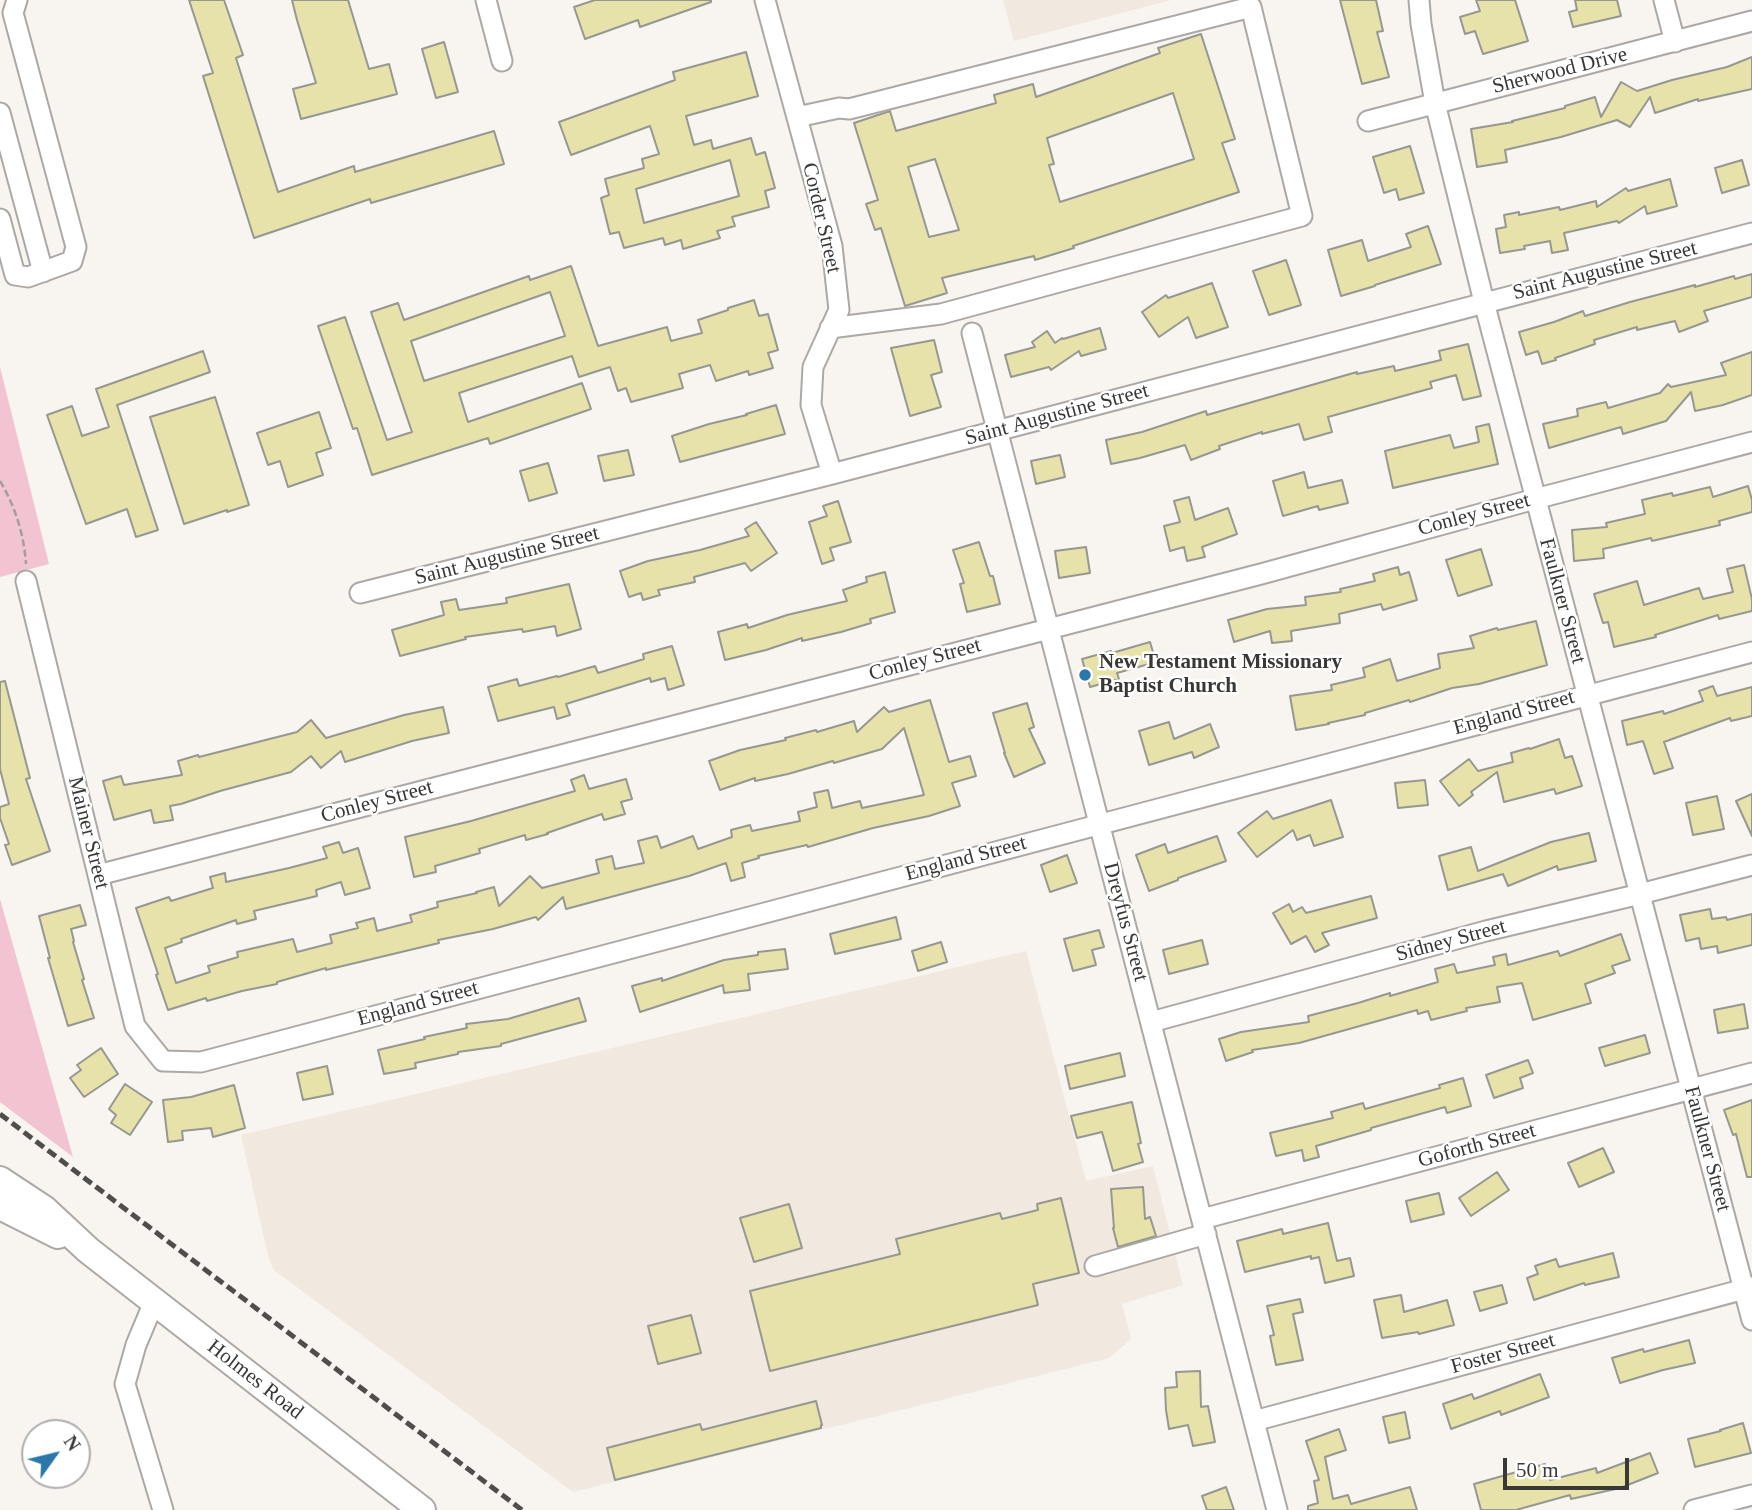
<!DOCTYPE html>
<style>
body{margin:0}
#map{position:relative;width:1752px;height:1510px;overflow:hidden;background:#f8f4f0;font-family:"Times New Roman",serif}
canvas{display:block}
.north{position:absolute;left:21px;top:1419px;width:70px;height:70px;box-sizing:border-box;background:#fff;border:2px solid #b0afaf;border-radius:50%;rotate:56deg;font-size:19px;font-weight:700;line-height:28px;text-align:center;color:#393836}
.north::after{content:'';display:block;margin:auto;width:24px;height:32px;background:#2a77aa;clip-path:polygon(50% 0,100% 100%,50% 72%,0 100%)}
.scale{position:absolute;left:1503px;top:1458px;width:126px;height:32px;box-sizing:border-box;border:4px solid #393836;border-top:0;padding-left:9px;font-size:21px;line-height:24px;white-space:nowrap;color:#393836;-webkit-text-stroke:5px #fff;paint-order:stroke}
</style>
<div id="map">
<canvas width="1752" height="1510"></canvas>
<div class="north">N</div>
<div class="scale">50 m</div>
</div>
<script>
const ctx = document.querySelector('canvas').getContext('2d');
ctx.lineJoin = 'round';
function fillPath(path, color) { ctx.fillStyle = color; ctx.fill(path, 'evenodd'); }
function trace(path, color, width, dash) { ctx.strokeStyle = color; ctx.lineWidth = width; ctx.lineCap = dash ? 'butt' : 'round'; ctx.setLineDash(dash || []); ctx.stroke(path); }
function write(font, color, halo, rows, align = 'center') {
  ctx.font = font + ' "Times New Roman",serif'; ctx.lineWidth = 5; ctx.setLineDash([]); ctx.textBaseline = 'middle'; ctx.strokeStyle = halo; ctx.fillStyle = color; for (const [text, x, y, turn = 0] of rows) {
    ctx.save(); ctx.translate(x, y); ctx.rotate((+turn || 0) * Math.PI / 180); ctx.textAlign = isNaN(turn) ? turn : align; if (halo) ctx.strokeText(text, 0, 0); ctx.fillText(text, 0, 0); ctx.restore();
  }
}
fillPath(new Path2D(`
 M1003 0H1171L1014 41Z
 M1026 951 1086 1181 1153 1166 1183 1285 1122 1304 1131 1339 1109 1358 573 1492 274 1270 269 1260 241 1135Z`), '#f1e8df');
fillPath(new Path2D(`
 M0 367 49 564 0 577Z
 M0 899 73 1157 0 1102Z`), '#f2c3d0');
const building = new Path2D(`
 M189 0H224L243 55 236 58 278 192 354 166 355 172 494 131 504 164 371 203 370 199 254 238 203 76 213 73Z
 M292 0H348L369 69 389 64 397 94 301 119 293 89 316 83 297 20Z
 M595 0H711V2L640 27 638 20 585 39 574 7Z
 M1340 0H1376L1383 31 1377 32 1389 77 1362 84Z
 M1476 0H1515L1528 41 1483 54 1475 31 1465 34 1460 17 1480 11Z
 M1575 0H1617L1621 16 1573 27 1569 12 1577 10Z
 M1201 34 1235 139 1222 143 1239 192 1073 246 1074 248 1035 260 1034 256 942 278 947 293 905 306 881 228 875 230 866 204 878 200 854 123 890 111 896 131 996 103 994 95 1033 84 1036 97 1160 53 1158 48ZM1173 93 1194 159 1060 202 1049 165 1054 164 1047 138ZM935 159 959 230 929 237 908 167Z
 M444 42 458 92 436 98 422 49Z
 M746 52 758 96 686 116 694 145 711 140 713 149 751 138 756 155 765 152 775 188 765 191 769 207 732 217 735 226 717 231 720 238 683 249 681 240 665 245 663 238 624 248 619 232 610 234 601 198 609 195 605 179 644 168 642 159 659 154 650 126 571 155 559 122 675 80 673 72ZM730 160 739 196 644 223 636 189Z
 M1752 57V89L1698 101V99L1655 113 1650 97 1630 127 1617 120 1561 137 1505 150 1507 162 1477 167 1471 129 1513 122 1512 121 1565 108V106L1595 97 1601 117 1621 82 1637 91 1672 80 1727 67Z
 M1410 146 1424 193 1399 200 1396 189 1384 193 1373 157Z
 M1742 160 1749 185 1722 193 1715 168Z
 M1670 179 1677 206 1647 214 1645 206 1619 223 1617 221 1564 233 1568 250 1552 253 1550 241 1524 246 1525 249 1500 253 1496 229 1506 227 1504 215 1519 212V215L1559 207 1560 210 1596 201 1597 207 1626 188 1628 191Z
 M1428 226 1441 264 1375 285V286L1341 296 1328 250 1362 240 1368 261 1411 247 1406 234Z
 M1286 260 1301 305 1269 315 1253 271Z
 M571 266 598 346 667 327 671 341 702 333 698 320 728 310V308L754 300 759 316 768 314 778 350 768 353 773 368 749 375 748 371 716 381 710 365 679 374 683 388 631 402 626 388 618 391 610 367 579 377 572 356 459 393 468 422 582 383 591 409 490 444 488 438 372 475 357 428 353 429 318 326 345 317 387 440 412 432 371 312 398 303 404 320 529 276 530 280ZM550 292 565 336 424 381 411 341Z
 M1752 274V297L1704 311 1708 321 1679 332 1675 321 1637 330V327L1594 340 1595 344 1555 358 1556 360 1542 364 1538 351 1526 355 1519 332 1554 322 1583 311 1585 316 1630 302 1695 285V287L1734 276 1735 279Z
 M1212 283 1228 327 1196 338 1188 317 1159 337 1142 312 1166 295 1168 298Z
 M1100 328 1106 349 1081 356 1079 351 1051 370 1049 367 1011 377 1005 355 1035 347 1032 342 1047 331 1055 343 1062 338 1063 339Z
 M934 340 942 372 931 375 941 407 910 416 891 348Z
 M1468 344 1481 396 1463 400 1456 375 1430 382 1432 388 1328 417 1332 432 1304 440 1299 424 1262 434V432L1219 446 1220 449 1191 460 1185 445 1140 458 1111 464 1106 440 1142 432 1206 411 1207 415 1357 372V374L1394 366 1395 371 1441 360 1439 351Z
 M203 351 210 372 117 405 158 530 136 537 127 509 86 524 47 415 72 406 82 436 109 427 96 389Z
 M1752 352V395L1723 405 1695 411 1691 392 1666 421 1623 434 1621 427 1549 448 1543 424 1578 416 1577 409 1606 402 1608 408 1660 393 1668 384 1671 387 1726 375 1721 363Z
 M215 397 249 505 227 512V510L184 524 150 417Z
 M776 405 785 434 680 462 672 436 709 424 747 415 746 414Z
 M319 412 331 448 316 453 323 475 288 487 280 461 268 465 257 433Z
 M1489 424 1498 464 1393 488 1385 451 1450 435 1454 448 1479 442 1476 427Z
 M628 450 634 475 604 481 598 456Z
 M1060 455 1065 477 1036 484 1031 461Z
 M548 463 557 493 529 501 520 471Z
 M1304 472 1308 488 1342 480 1348 503 1319 510 1318 506 1283 516 1273 481Z
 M1748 486 1752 500V512L1719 521 1720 525 1652 541 1651 538 1603 549 1604 558 1574 561 1572 530 1607 527 1606 523 1645 514 1642 500 1672 493 1673 496 1710 487 1713 497Z
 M1189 497 1195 520 1228 508 1237 534 1202 547 1205 557 1187 561 1184 547 1170 551 1164 526 1180 522 1174 501Z
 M838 501 851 542 830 548 834 560 822 564 809 522 827 516 823 506Z
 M756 522 777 553 751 571 745 563 694 577 695 582 658 590 660 595 643 600 641 593 629 597 620 571 648 561 700 550 749 536 745 529Z
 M979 542 990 576H993L1000 604 967 612 960 584 964 583 953 550Z
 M1086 547 1090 573 1059 578 1055 551Z
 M1481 549 1492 585 1458 596 1446 560Z
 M1744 565 1752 599V611L1719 619 1718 615 1655 635 1656 637 1614 647 1608 622 1603 623 1594 594 1637 581 1644 605 1699 588 1703 599 1733 592 1727 569Z
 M1398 567 1400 575 1409 572 1417 600 1383 610 1381 604 1339 614 1340 623 1291 631 1292 641 1272 643 1270 631 1234 642 1228 620 1267 609 1306 605 1305 597 1341 592 1340 589 1375 581 1373 574Z
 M885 572 895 612 870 619 871 623 841 632 802 641V638L766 650 725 660 718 632 747 624 748 628 787 615 847 601 843 590 867 582 866 577Z
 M569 584 581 629 557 636 555 626 523 632 522 629 465 637 466 639 400 656 392 630 444 615 441 602 456 599 459 610 507 603 506 598Z
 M1536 621 1547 665 1479 684 1452 688 1410 702 1409 700 1365 713V715L1328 723 1329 724 1296 730 1290 696 1332 690 1331 685 1365 677 1363 668 1390 659 1397 681 1440 668 1438 654 1474 648 1470 636 1497 628 1498 630Z
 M1150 642 1156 662 1117 673 1119 679 1090 687 1082 659 1111 651 1112 653Z
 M672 646 684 685 668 690 665 678 651 682 650 678 566 704 570 715 557 719 554 707 498 721 488 687 517 679 519 686 557 676 558 677 595 666 598 673 644 659 643 654Z
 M5 681 30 778 26 779 50 851 12 865 5 845 9 844 0 818V807L9 804 0 769V682Z
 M1713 686 1717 696 1752 687V716L1731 721 1730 718 1664 742 1673 768 1654 774 1643 741 1627 745 1622 721 1663 711 1664 714 1703 701 1699 691Z
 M930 700 949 762 970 756 976 776 952 783 960 806 929 816 873 828 808 847 807 845 758 856 759 858 742 863 745 877 731 881 726 863 689 876 566 909 563 897 538 920 536 917 493 929 438 940 439 943 326 970V968L277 982V984L242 991 207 1001 206 998 168 1010 156 975 158 974 136 908 169 897 171 901 213 888 210 877 225 873 226 882 289 868 327 858 323 847 339 842 343 853 358 848 370 888 345 895 341 882 316 890 317 896 254 911 256 919 237 924 236 920 181 939 182 942 165 948 176 983 210 972 208 966 238 957 237 952 293 939 297 952 332 943 330 935 358 928 356 923 374 918 377 931 412 922 410 915 438 907 437 902 477 893 476 892 494 887 499 906 530 876 542 888 599 873 596 860 612 856 615 869 644 863 638 841 657 836 661 848 693 836 698 849 732 837 731 830 750 825 752 831 800 821 798 812 817 807 814 793 828 790 832 808 860 801 862 808 924 795 904 728 882 749 834 763 833 761 788 774 755 781V778L720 790 709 761 740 750 786 740 785 738 816 730 817 732 854 721 857 732 884 707 889 712Z
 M1027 703 1034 727 1029 729 1045 763 1014 777 1004 753H1005L993 713Z
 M443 707 449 733 412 741 345 762 341 751 321 768 311 756 291 772 220 791 181 804 170 806 173 820 154 823 151 810 114 820 103 781 121 776 124 785 182 775 178 761 198 755 199 757 297 732 311 720 326 738 404 715Z
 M1169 722 1174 739 1210 724 1219 747 1194 758 1192 752 1149 765 1139 731Z
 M1559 739 1565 758 1572 756 1582 786 1556 794 1554 789 1504 802 1497 772 1471 792 1473 795 1459 806 1440 781 1469 759 1478 771 1513 762 1511 753 1529 748 1530 749Z
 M584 775 589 789 626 779 632 799 621 802 625 814 604 820 602 814 547 833 548 834 526 840 525 835 479 849 480 853 435 866 436 872 414 877 405 837 471 821 575 791 571 780Z
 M1425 780 1428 805 1398 808 1395 783Z
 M1752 794V836L1736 801Z
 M1717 796 1724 829 1693 835 1686 803Z
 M1331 800 1343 837 1314 846 1310 835 1297 840 1293 830 1257 857 1238 833 1267 811 1273 819Z
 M1589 833 1596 861 1558 870 1557 866 1508 886 1503 874 1448 890 1439 856 1471 847 1478 871 1551 842Z
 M1217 836 1226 861 1178 878V880L1149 891 1136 855 1165 844 1168 853Z
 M1067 855 1077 883 1050 892 1041 865Z
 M1371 896 1377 918 1322 933 1329 945 1315 952 1306 936 1291 944 1273 913 1289 904 1293 912 1302 907 1306 913Z
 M80 905 86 925 71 929 74 941 73 942 84 979 82 980 94 1018 68 1026 48 958H50L39 916Z
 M1710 909 1712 919 1726 917 1727 920 1752 914V945L1718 953 1717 946 1701 949 1699 938 1686 941 1680 915Z
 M896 917 901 939 835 954 830 934Z
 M1099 930 1104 947 1092 950 1096 965 1073 971 1064 939Z
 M1621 934 1630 960 1612 966 1615 973 1585 984 1591 1003 1533 1020 1522 983 1497 987 1500 1002 1466 1008 1467 1011 1431 1020 1428 1011 1418 1014 1417 1010 1299 1043 1252 1050 1253 1052 1226 1061 1219 1039 1241 1032 1309 1022 1308 1016 1358 1003 1390 993V996L1438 982 1435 969 1454 964 1457 973 1495 965 1493 957 1506 954 1508 965 1558 951 1560 956Z
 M1202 940 1208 964 1169 974 1163 950Z
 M941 942 947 962 918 971 912 951Z
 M785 949 788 969 748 974 750 990 724 993 723 985 640 1012 632 986 662 978V981L724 960 758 955V952Z
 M579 998 586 1021 501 1044V1046L458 1052V1054L415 1063 416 1068 384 1074 378 1050 425 1039 424 1037 467 1028 466 1024 508 1019Z
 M1744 1004 1748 1028 1718 1033 1714 1010Z
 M1645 1035 1650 1053 1605 1066 1599 1048Z
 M101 1048 118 1074 84 1097 70 1078 81 1070 77 1065Z
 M1120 1053 1125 1076 1070 1089 1065 1066Z
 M1528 1060 1533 1073 1520 1078 1523 1088 1494 1098 1486 1075Z
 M327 1066 333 1094 303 1100 297 1073Z
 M1463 1078 1471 1106 1447 1113 1445 1107 1371 1128V1130L1316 1146 1319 1157 1304 1161 1302 1150 1276 1156 1270 1133 1333 1118 1331 1112 1363 1103 1365 1109 1440 1088 1439 1085Z
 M125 1084 152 1102 130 1135 111 1123 116 1115 109 1109Z
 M234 1085 245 1128 213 1137 211 1128 182 1131 183 1140 168 1142 163 1100 191 1097Z
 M1752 1100V1177H1747L1736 1134 1733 1135 1724 1110Z
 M1132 1102 1141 1143 1138 1144 1143 1162 1113 1171 1102 1132 1077 1138 1071 1116Z
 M1603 1148 1614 1172 1579 1187 1568 1163Z
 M1497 1172 1509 1190 1471 1216 1459 1198Z
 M1143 1187 1145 1219 1150 1217 1156 1236 1118 1247 1113 1228H1114L1111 1189Z
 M1439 1193 1444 1214 1411 1222 1406 1201Z
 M1061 1198 1079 1273 1033 1284 1038 1305 770 1371 750 1291 900 1254 896 1239 1000 1213 1002 1219 1038 1210 1037 1204Z
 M789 1204 802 1248 754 1262 740 1218Z
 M1328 1223 1337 1261 1350 1258 1354 1276 1325 1283 1319 1257 1311 1259V1256L1245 1272 1237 1241 1282 1229 1283 1234Z
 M1613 1253 1619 1277 1585 1285 1584 1283 1534 1300 1527 1278 1538 1274 1535 1266 1556 1259 1559 1267Z
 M1502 1285 1507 1303 1480 1311 1474 1292Z
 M1401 1295 1404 1312 1447 1300 1454 1325 1419 1334 1418 1332 1382 1338 1374 1300Z
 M1300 1299 1303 1312 1293 1314 1303 1360 1276 1365 1270 1336 1274 1335 1267 1306Z
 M691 1315 701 1353 658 1364 648 1326Z
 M1689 1340 1695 1363 1663 1370 1620 1383 1612 1358 1643 1349 1644 1352Z
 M1200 1371 1201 1407 1208 1406 1215 1442 1193 1446 1188 1425 1169 1429 1166 1410 1165 1388 1177 1387 1176 1372Z
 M1540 1374 1549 1397 1501 1415 1500 1411 1451 1429 1443 1404 1472 1394 1474 1399Z
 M816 1401 822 1425H821V1428L615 1480 607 1448 700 1424 702 1430Z
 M1405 1412 1410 1438 1389 1443 1383 1417Z
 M1743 1423 1751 1453 1695 1467 1688 1439 1721 1431 1720 1430Z
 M1339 1429 1346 1450 1325 1457 1333 1499 1348 1495 1351 1504 1410 1487 1417 1510H1308V1506L1318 1503 1314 1481 1319 1480 1306 1441Z
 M1650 1453 1658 1473 1620 1488 1571 1499 1570 1495 1516 1510H1481L1474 1484 1545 1464 1550 1480 1596 1468 1597 1473Z
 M1226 1487 1234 1510H1207L1202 1496Z`);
fillPath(building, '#e7e2aa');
trace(building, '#979792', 2);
const minor = new Path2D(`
 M486 0 502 61
 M765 0 832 246 839 310 813 367 811 405 832 474
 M1419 0 1421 24 1435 103 1484 302 1752 1320
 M1664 0 1675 42
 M0 113 43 272
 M797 117 839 108 849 109 1251 7 1302 216 941 314 830 328
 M1368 121 1752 21
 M0 219 15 275 28 277 72 261 76 247 13 13 17 0
 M972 333 1277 1510
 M26 581 135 1026 163 1061 201 1062 1752 652
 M360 593 832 474 1752 233
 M98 875 1261 574 1535 499 1752 442
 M1151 1022 1486 931 1640 894 1752 865
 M1202 1219 1752 1073
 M1095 1266 1206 1234
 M154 1302 136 1345 125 1384 163 1510
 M1254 1421 1752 1287
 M1694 1510 1752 1495`);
const major = new Path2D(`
 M0 1180 44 1209 88 1250 422 1510
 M0 1206 58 1235`);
trace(minor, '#aca8a5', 23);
trace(major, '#aca8a5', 30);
trace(new Path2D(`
 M0 481C15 506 24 534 26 564`), '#a19e9b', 2.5, [7, 3.5]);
trace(minor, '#fff', 19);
trace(major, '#fff', 26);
trace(new Path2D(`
 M0 1114 522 1510`), '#504e4c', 5, [10, 5]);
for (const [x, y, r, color] of [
 [1085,675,7,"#2a77aa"]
]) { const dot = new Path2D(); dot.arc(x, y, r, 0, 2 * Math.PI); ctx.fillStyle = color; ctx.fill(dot); trace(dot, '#fff', 2.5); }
write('21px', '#393836', '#fff', [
 ["Sherwood Drive",1560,71,-14],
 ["Corder Street",821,218,77],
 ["Saint Augustine Street",1605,271,-14],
 ["Saint Augustine Street",1057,415,-15],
 ["Conley Street",1474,515,-15],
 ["Saint Augustine Street",507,556,-14],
 ["Faulkner Street",1562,601,75],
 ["Conley Street",925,660,-15],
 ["England Street",1514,713,-15],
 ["Conley Street",377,802,-15],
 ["Mainer Street",88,833,76],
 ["England Street",966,859,-15],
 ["Dreyfus Street",1125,922,75],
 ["Sidney Street",1451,941,-15],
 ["England Street",418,1004,-15],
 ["Goforth Street",1477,1146,-15],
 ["Faulkner Street",1707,1149,75],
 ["Foster Street",1503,1354,-15],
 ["Holmes Road",255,1380,38]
]);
write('bold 21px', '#393836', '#fff', [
 ["New Testament Missionary",1099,663],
 ["Baptist Church",1099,687]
], 'left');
</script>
